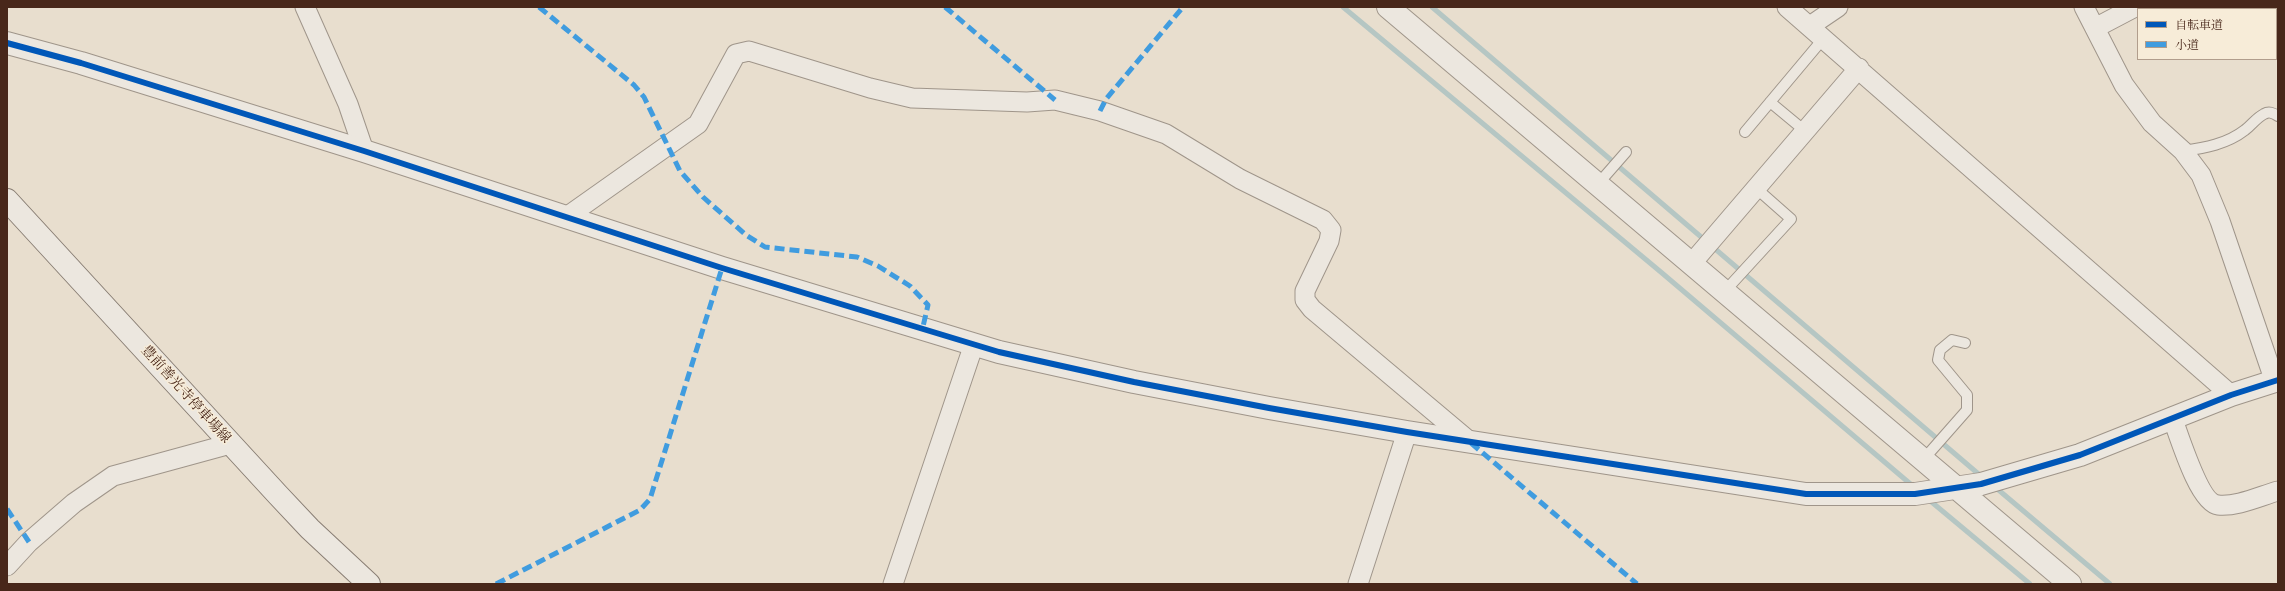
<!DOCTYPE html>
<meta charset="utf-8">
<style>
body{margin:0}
#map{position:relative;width:2285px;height:591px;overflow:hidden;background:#e8dece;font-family:"IM FELL DW Pica","Noto Serif JP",serif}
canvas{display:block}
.frame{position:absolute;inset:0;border:8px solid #48271a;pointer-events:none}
.legend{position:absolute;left:2137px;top:8px;width:140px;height:52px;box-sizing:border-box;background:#f7ecd8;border:1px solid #b19d8c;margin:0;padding:5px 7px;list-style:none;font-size:12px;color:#48271a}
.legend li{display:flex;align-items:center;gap:8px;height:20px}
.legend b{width:20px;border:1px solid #b19d8c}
</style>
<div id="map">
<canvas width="2285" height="591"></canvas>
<div class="frame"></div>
<ul class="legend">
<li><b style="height:5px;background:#0057b8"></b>自転車道</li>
<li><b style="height:5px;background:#409cdf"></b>小道</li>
</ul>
</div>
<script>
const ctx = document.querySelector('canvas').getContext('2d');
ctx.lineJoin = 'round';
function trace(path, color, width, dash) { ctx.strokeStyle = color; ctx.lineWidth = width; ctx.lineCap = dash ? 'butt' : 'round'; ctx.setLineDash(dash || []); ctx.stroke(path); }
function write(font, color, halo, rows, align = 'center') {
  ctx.font = font + ' "IM FELL DW Pica","Noto Serif JP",serif'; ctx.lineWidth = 3; ctx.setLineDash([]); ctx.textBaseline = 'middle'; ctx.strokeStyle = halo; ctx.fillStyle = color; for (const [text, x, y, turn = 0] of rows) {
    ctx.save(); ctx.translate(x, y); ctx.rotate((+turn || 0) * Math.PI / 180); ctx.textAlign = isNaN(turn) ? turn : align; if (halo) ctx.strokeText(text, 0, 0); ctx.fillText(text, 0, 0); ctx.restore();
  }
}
trace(new Path2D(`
 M1343 7 1662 273 1914 487
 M1432 7 1982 477
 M1995 487 2110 584
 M1928 499 2030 584`), '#b5c6c3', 5);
const service = new Path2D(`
 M1770 102 1805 131
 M1745 132 1823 39
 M2183 151C2205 148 2227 144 2245 130 2252 125 2256 118 2264 114 2269 111 2273 113 2278 116
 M1598 184 1626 152
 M1725 291 1791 219 1757 189
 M1923 460 1967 410V395L1938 360 1940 350 1952 340 1965 343`);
const minor = new Path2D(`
 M305 7 348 104 364 151
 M1787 7 2231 395
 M2084 7 2124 85 2152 123 2183 151 2201 175 2220 221 2275 382
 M1810 26 1838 7
 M2095 28 2135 7
 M565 218 698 124 736 54 749 51 870 88 912 98 1027 102 1055 100 1100 111 1166 134 1240 179 1323 220 1331 230 1329 241 1305 291V300L1312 309 1469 441
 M1692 263 1859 68
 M2172 417C2179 435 2199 503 2218 505 2237 507 2260 496 2278 491
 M7 566 29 542 74 503 113 476 230 444
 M893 584 974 344
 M1358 584 1407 432`);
const tertiary = new Path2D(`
 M1388 7 2070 584
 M7 43 81 63 364 151 722 268 999 352 1134 382 1269 408 1407 432 1806 494H1915L1981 484 2080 455 2231 395 2278 380`);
const secondary = new Path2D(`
 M7 200 278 495 310 529 369 584`);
trace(service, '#9f958a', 12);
trace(minor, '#9f958a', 21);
trace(tertiary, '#9f958a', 24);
trace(secondary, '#887d73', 24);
trace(service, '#ece7df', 10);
trace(minor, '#ece7df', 19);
trace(tertiary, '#ece7df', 22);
trace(secondary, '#ece7df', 22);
trace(new Path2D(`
 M539 7 634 85 644 97 680 171 703 197 746 235 765 247 857 257 878 266 910 286 928 305 922 331
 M945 7 1055 100
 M1100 111 1106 99 1183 7
 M1471 443 1637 584
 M7 509 29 542
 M496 584 640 510 650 499 722 268`), '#409cdf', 5, [10, 5]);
trace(new Path2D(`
 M7 43 81 63 364 151 722 268 999 352 1134 382 1269 408 1407 432 1806 494H1915L1981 484 2080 455 2231 395 2278 380`), '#0057b8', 6);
write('14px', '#48271a', '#f7ecd8', [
 ["豊前善光寺停車場線",185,395,48]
]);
</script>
